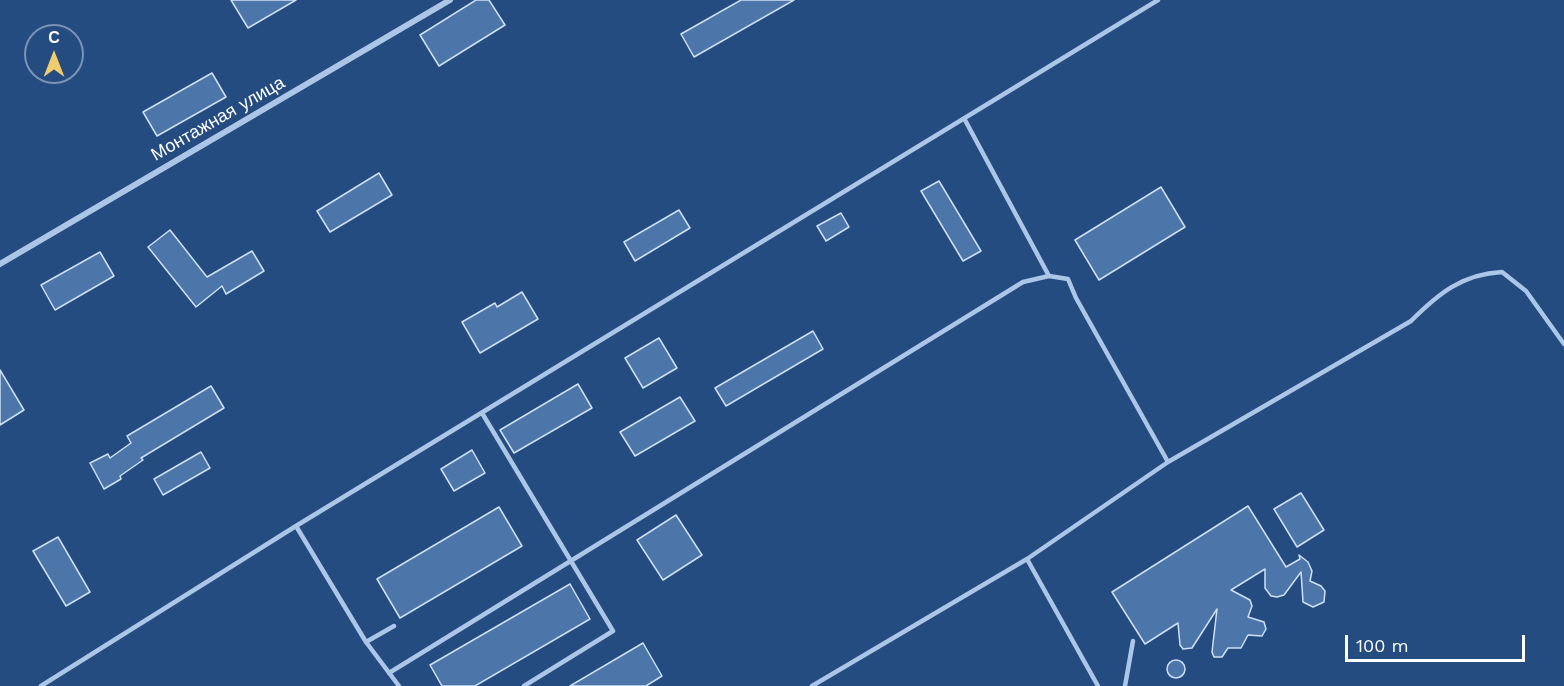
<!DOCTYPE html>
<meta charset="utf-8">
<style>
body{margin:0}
#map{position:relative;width:1564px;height:686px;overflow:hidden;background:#244c80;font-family:"Work Sans",sans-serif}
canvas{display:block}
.north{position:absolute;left:24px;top:24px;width:60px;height:60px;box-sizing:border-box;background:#244c80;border:2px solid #7c94b3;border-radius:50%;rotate:0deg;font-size:16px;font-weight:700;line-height:24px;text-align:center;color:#fff}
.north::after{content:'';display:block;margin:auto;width:21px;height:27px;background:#f1cc6f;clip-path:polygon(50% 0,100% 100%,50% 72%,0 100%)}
.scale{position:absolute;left:1345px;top:635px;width:180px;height:27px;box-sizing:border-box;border:3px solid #fff;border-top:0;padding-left:8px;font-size:18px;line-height:21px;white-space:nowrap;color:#fff;-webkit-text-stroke:4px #244c80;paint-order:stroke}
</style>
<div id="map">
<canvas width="1564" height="686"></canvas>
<div class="north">С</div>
<div class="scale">100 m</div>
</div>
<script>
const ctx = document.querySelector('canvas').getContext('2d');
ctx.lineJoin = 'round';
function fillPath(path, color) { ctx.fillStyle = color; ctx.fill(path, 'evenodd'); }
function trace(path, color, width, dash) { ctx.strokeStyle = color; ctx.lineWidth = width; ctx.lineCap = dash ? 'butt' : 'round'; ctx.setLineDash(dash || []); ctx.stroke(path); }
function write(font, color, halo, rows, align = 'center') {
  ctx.font = font + ' "Work Sans",sans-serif'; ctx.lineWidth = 4.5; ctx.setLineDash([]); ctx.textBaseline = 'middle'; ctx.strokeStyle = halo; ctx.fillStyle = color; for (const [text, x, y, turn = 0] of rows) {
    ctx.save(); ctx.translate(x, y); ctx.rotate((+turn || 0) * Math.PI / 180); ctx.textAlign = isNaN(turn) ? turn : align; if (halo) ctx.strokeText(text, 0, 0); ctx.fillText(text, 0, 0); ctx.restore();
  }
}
const building = new Path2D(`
 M231 0H296L248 28Z
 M476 0H489L505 25 439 66 420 35Z
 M741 0H794L694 57 681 34Z
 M212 73 226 97 157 136 143 112Z
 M379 173 392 195 330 232 317 211Z
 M939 181 981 251 963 261 921 191Z
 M1161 187 1185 227 1099 280 1075 240Z
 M679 210 690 228 635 261 624 242Z
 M841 213 849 227 826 241 817 226Z
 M170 230 207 277 252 251 264 271 226 294 222 286 196 307 148 247Z
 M100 252 114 276 55 310 41 285Z
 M522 292 538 319 480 353 462 322 495 303 497 307Z
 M813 331 823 349 726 406 715 388Z
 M659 338 677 368 643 388 625 358Z
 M0 370 24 410 0 425Z
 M578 384 592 408 514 453 500 430Z
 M211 386 224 408 141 458 143 460 120 476 121 479 104 489 90 463 108 454 110 458 131 443 127 436Z
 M680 397 695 421 635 456 620 432Z
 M472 450 485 473 454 491 441 469Z
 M201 452 210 468 163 495 154 479Z
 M1301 493 1324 530 1297 547 1274 509Z
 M1248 506 1286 567 1300 559 1299 555 1308 562 1312 571 1310 581 1321 586 1325 591 1324 602 1313 607 1303 602 1301 572 1284 595 1277 597 1271 596 1265 588V569L1231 590 1250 600 1252 606 1248 617 1264 622 1266 629 1262 636 1248 635 1241 648H1228L1222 657H1214L1212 652 1217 609 1192 648 1183 649 1180 645 1178 623 1145 644 1112 592Z
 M499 507 522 546 400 618 377 579Z
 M676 515 702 555 663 580 637 540Z
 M58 537 90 592 66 606 33 551Z
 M570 584 590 619 475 686H442L430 665Z
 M643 643 662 676 646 686H570Z
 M1167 669a9 9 0 1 1 18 0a9 9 0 1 1-18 0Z`);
fillPath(building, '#4c76a9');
trace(building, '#cee0f5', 1.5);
trace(new Path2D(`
 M965 120 1049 276
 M482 413 613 631 524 686
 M296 526 366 642 394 626
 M1027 559 1098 686
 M366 642 399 686
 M389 673 1023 282 1049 276 1068 279 1076 298 1168 462
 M41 686 296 526 1158 0
 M812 686 1027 559 1168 462 1411 321C1438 294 1462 274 1502 272L1526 291 1564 344
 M1125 686 1133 641`), '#abc6e7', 4.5);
trace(new Path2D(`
 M0 264 450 0`), '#abc6e7', 6);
write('18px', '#fff', '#244c80', [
 ["Монтажная улица",218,119,-30]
]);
</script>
